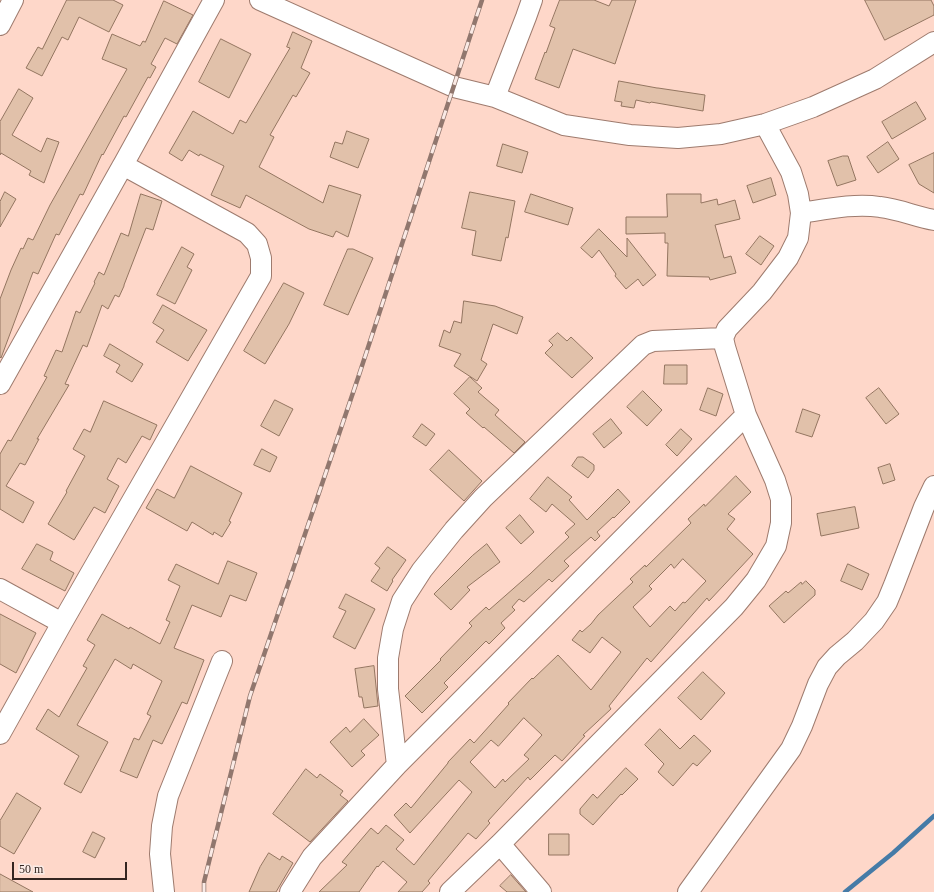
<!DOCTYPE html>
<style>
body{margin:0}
#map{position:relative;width:934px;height:892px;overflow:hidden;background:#fed7c9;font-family:Georgia,serif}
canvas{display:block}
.scale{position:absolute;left:12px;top:862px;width:115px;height:18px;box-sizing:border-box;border:2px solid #342520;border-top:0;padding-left:5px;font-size:12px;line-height:14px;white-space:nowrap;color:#342520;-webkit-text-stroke:3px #faeae5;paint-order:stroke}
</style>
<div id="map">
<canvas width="934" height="892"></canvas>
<div class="scale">50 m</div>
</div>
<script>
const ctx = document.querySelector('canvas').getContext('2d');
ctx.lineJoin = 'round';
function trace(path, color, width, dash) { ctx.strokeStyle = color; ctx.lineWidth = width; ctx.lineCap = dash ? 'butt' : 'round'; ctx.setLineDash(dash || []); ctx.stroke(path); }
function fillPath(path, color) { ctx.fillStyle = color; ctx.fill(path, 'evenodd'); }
trace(new Path2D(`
 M845 892 893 853 934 816`), '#457ba7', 4.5);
const building = new Path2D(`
 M67 0H113L123 5 109 32 79 17 68 40 62 37 42 76 26 68 38 47 42 49Z
 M560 0H594L609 6 612 0H636L615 64 573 49 559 88 535 79 545 52 546 53 555 28 550 26Z
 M865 0H931L934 6V15L885 40Z
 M164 1 193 15 177 44 165 38 151 64 156 67 150 78 148 77 126 117 124 116 103 155 102 154 83 195 80 194 59 235 56 234 38 274 33 272 1 358 0 357V299L11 270 21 248 23 249 28 238 33 240 50 205 127 69 102 59 112 34 140 46 143 41 145 42Z
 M293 32 312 41 301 68 310 73 296 97 293 95 270 135 274 137 259 167 323 203 329 185 361 195 348 237 336 231 333 237 309 229 246 195 240 208 211 195 224 166 200 154 199 156 189 150 182 161 169 153 193 111 233 134 240 120 246 123 290 48 287 47Z
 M221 39 251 54 229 98 199 82Z
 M619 81 657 88H658L705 95 703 111 651 102 650 103 636 100 634 108 621 106 622 102 615 101Z
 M19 89 33 98 12 135 41 152 47 138 59 142 44 183 29 175 31 171 1 153 0 155V122Z
 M916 102 926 119 892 139 882 122Z
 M347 131 369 139 358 168 330 157 335 142 342 144Z
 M888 142 899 159 878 173 867 157Z
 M503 144 528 152 522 173 497 166Z
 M934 153V193L919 184 909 165Z
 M843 156H848L856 180 837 186 828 161Z
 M771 178 776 195 753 203 747 186Z
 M5 192 16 199 0 227V202Z
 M470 192 515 201 508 238 506 237 501 261 472 255 476 231 462 228Z
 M141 194 162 201 153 230 146 228 124 285V286L119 297 115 295 108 309 102 305 87 347 83 345 65 384 69 385 37 439H39L25 465 20 463 6 486 34 502 23 523 0 509V454L8 440 11 441 47 377 44 376 56 350 62 352 76 311 80 313 95 283 94 282 99 272 104 275 121 233 128 236Z
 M531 194 573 208 568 225 525 212Z
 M667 194H701V203L717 199 718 205 735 200 740 219 715 225 724 258 731 256 736 273 710 280 709 277 667 276 668 243H665V233L626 234V217H667Z
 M599 229 627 257V238L656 275 643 286 638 279 626 289 615 276 616 274 599 250 592 258 581 248Z
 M760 236 774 246 761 265 746 254Z
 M182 247 194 254 187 267 192 270 175 304 157 295Z
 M348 249H353L373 258 348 315 324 305Z
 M284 283 304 293 289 324 265 364 244 351Z
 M464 301 495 306 523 317 517 334 493 324 481 360 487 364 477 381 454 366 461 354 439 346 444 330 450 333 454 321 461 323Z
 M163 305 207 330 188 361 156 342 164 330 153 323Z
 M558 333 567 341 571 337 593 358 572 378 545 353 553 345 549 341Z
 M110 344 143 364 132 382 116 372 120 365 104 356Z
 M665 365H687V384H664Z
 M470 377 482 388 478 392 499 410 495 415 525 442 514 453 484 427 483 428 466 413 470 409 454 394Z
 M708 388 723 394 716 416 700 410Z
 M879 388 899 414 886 424 866 398Z
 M643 391 662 410 647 426 627 407Z
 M275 400 293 409 279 436 261 426Z
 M104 401 157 425 150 440 142 436 126 463 118 458 107 479 119 486 105 513 94 507 74 540 48 524 67 492 66 491 85 456 73 449 84 429 90 432Z
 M803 409 820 415 812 437 796 432Z
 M611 419 622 433 604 448 593 434Z
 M422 424 435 434 426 446 413 437Z
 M681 429 692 439 677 456 666 445Z
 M262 449 277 457 270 472 254 465Z
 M449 450 482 481 464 501 430 470Z
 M578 457H583L594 465V470L588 478 572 466Z
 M890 464 895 480 883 484 878 468Z
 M191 466 242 493 229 521 231 522 222 537 214 532 213 535 192 522 187 531 146 508 157 489 174 498Z
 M736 476 751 492 728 514 735 519 727 529 753 554 709 601 707 598 651 662 647 658 609 706 611 709 583 735 585 736 562 761 555 755 530 780 528 777 488 821 490 823 476 839 468 833 428 881 430 883 422 892H398L407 882 383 861 378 867 377 866 359 892H319L347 865 342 862 371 828 378 834 386 825 404 840 396 849 414 865 472 792 459 780 410 833 394 815 406 803 411 808 448 763V762L470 739 474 743 509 704 508 703 532 678 533 679 558 655 591 690 621 652 602 637 590 653 572 640 580 630 582 632 591 624 598 615 633 582 630 579 645 565 646 567 691 523 688 519 704 504 705 506ZM683 559 706 581 685 603 683 602 675 611 670 606 650 627 633 607 652 589 649 586 671 564 674 568ZM524 718 542 735 524 755 529 759 505 782 503 779 495 788 470 762 491 740 498 746Z
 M548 477 572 497 569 500 587 520 618 489 630 502 614 518 613 517 597 532 600 536 595 541 591 537 564 561 569 566 552 582 549 579 524 602 519 599 512 607 515 610 501 623 505 628 489 644 486 641 444 683 448 687 422 713 405 696 441 660 440 659 472 626 469 623 486 607 489 610 530 574 569 537 565 533 575 524 552 504 546 512 530 499Z
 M855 507 859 528 821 536 817 514Z
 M520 515 534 532 521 544 506 528Z
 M37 544 53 552 50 560 74 573 65 591 22 569Z
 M487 544 500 562 467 587 470 590 451 610 434 594 472 556Z
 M388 547 406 560 392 580 393 581 387 591 371 581 380 568 375 564Z
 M228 561 257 573 246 601 230 595 221 617 192 605 174 648 204 660 187 704 182 702 162 744 153 740 137 778 120 771 134 738 139 740 151 716 147 714 162 681 133 664 131 669 115 659 77 725 108 742 81 793 64 784 79 756 36 729 48 709 59 717 87 668 83 666 95 645 87 640 102 614 129 629 130 627 160 644 170 622 166 620 180 586 168 580 176 564 218 584Z
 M848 564 869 574 862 590 841 581Z
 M806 581 815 590V595L784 623 769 606 786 591 788 593 801 582 802 584Z
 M346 594 375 609 355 649 333 637 346 611 339 608Z
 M0 614 36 633 16 673 0 664Z
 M374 666 378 706 364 708 362 697H359L355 669Z
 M703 672 725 693 701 720 678 698Z
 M364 719 379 735 361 751 365 755 352 767 330 742 346 727 350 732Z
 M660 729 680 749 694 735 711 751 697 766 693 763 673 786 658 772 664 764 645 745Z
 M626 768 638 779 622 795 621 794 593 825 580 814V809L593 794 597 798Z
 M306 769 317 778 320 774 343 791 340 795 348 801 310 842 273 814Z
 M17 793 41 808 14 854 0 846V821Z
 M93 832 105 838 95 858 83 852Z
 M549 834H569V855H549Z
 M269 853 280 860 282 856 293 863 276 892H249L260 867Z
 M0 874 33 892H0Z
 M511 875 526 892H507L500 886Z`);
fillPath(building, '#e1c1aa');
trace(building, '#937560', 1);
const minor = new Path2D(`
 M260 0 454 87 495 97 564 125 630 135 678 138 721 134 765 124 813 107 875 79 934 42
 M0 25 13 0
 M495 97 526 17 532 0
 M801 213C827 209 855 203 880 207 899 209 916 217 934 220
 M0 384 123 165
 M0 589 62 623
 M0 734 62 623 261 276V258L257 244 247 233 123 165 214 0
 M397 765 746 415
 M500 844 541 892
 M164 892 160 854 162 826 168 796 222 661
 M290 892 312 857 397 765 388 689V658L393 629 402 601 422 570 454 530 483 498 643 345 653 341 723 338
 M450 892 500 844 734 607 756 580 776 546 781 523V499L775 480 746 415 725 347 723 338 727 329 762 292 788 258 798 238 801 213 798 194 791 172 765 124
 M688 892 791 749 802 726 818 684 827 667 837 656 855 641 874 621 887 602 894 585 924 507 934 486`);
trace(minor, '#9e7b6e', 22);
trace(minor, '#fff', 20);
const rail = new Path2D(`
 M204 892V882L250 696 358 378 482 0`);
trace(rail, '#91776e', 4.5);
trace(rail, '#faeae5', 3, [9]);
</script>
